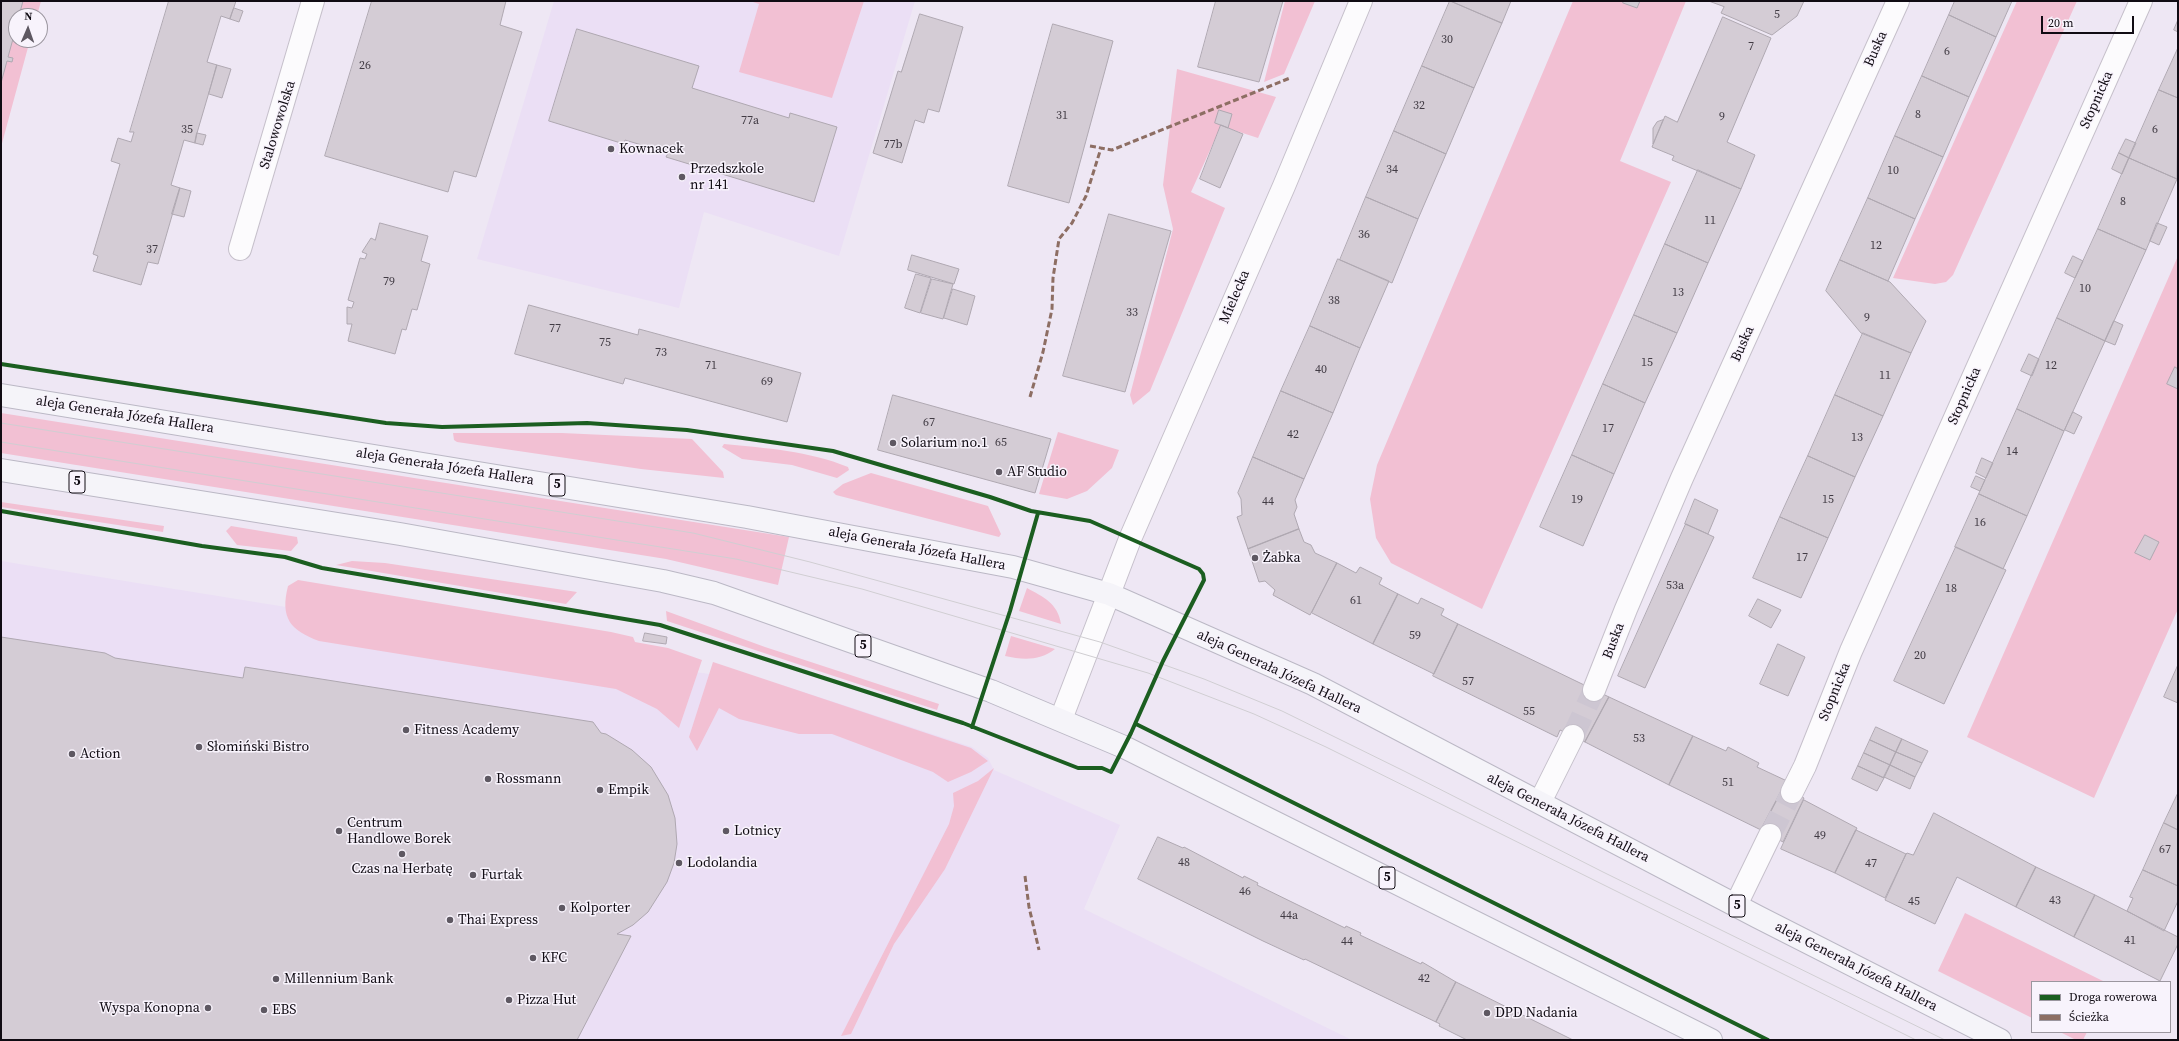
<!DOCTYPE html>
<meta charset="utf-8">
<style>
body{margin:0}
#map{position:relative;width:2179px;height:1041px;overflow:hidden;background:#eee7f4;font-family:"Source Serif 4",serif}
canvas{display:block}
.frame{position:absolute;inset:0;border:2px solid #100b13;pointer-events:none}
.legend{position:absolute;left:2031px;top:981px;width:140px;height:52px;box-sizing:border-box;background:#f8f3fc;border:1px solid #9b969f;margin:0;padding:5px 7px;list-style:none;font-size:12px;color:#100b13}
.legend li{display:flex;align-items:center;gap:8px;height:20px}
.legend b{width:20px;border:1px solid #9b969f}
.north{position:absolute;left:8px;top:8px;width:40px;height:40px;box-sizing:border-box;background:#f8f3fc;border:1px solid #9b969f;border-radius:50%;rotate:2deg;font-size:11px;font-weight:700;line-height:16px;text-align:center;color:#100b13}
.north::after{content:'';display:block;margin:auto;width:14px;height:18px;background:#5e5862;clip-path:polygon(50% 0,100% 100%,50% 72%,0 100%)}
.scale{position:absolute;left:2041px;top:16px;width:93px;height:18px;box-sizing:border-box;border:2px solid #100b13;border-top:0;padding-left:5px;font-size:12px;line-height:14px;white-space:nowrap;color:#100b13;-webkit-text-stroke:3px #f8f3fc;paint-order:stroke}
</style>
<div id="map">
<canvas width="2179" height="1041"></canvas>
<div class="frame"></div>
<ul class="legend">
<li><b style="height:5px;background:#1b5e20"></b>Droga rowerowa</li>
<li><b style="height:5px;background:#8d6e63"></b>Ścieżka</li>
</ul>
<div class="north">N</div>
<div class="scale">20 m</div>
</div>
<script>
const ctx = document.querySelector('canvas').getContext('2d');
ctx.lineJoin = 'round';
function fillPath(path, color) { ctx.fillStyle = color; ctx.fill(path, 'evenodd'); }
function trace(path, color, width, dash) { ctx.strokeStyle = color; ctx.lineWidth = width; ctx.lineCap = dash ? 'butt' : 'round'; ctx.setLineDash(dash || []); ctx.stroke(path); }
function write(font, color, halo, rows, align = 'center') {
  ctx.font = font + ' "Source Serif 4",serif'; ctx.lineWidth = 3; ctx.setLineDash([]); ctx.textBaseline = 'middle'; ctx.strokeStyle = halo; ctx.fillStyle = color; for (const [text, x, y, turn = 0] of rows) {
    ctx.save(); ctx.translate(x, y); ctx.rotate((+turn || 0) * Math.PI / 180); ctx.textAlign = isNaN(turn) ? turn : align; if (halo) ctx.strokeText(text, 0, 0); ctx.fillText(text, 0, 0); ctx.restore();
  }
}
fillPath(new Path2D(`
 M554 1H915L839 256 704 212 679 308 477 259Z
 M1 561 596 657 782 685 972 747 988 758 994 770 1120 825 1084 909 1352 1040H1Z`), '#ebdff5');
fillPath(new Path2D(`
 M1 1H41L37 16H16V40H30L1 147Z
 M750 1H864L832 98 739 72 759 4Z
 M1285 1H1315L1284 74 1264 82Z
 M1573 1H1686L1620 161 1671 182 1482 609 1391 563 1376 538 1370 499 1377 465Z
 M2017 1H2077L1953 275 1946 282 1935 284 1893 278Z
 M1177 69 1276 97 1258 138 1221 126 1191 192 1225 208 1150 391 1133 405 1130 395 1173 229 1163 185Z
 M2178 256V609L2094 798 1967 737Z
 M1 413 789 537 778 585 666 559 1 453Z
 M1058 432 1119 450 1112 468 1087 491 1067 499 1039 494Z
 M453 433H562L692 439 723 472 724 478 641 469 457 442 454 440Z
 M724 444C766 448 809 451 848 467L849 470 837 478 792 465 742 459 722 447Z
 M871 473 988 506 1001 534 999 537 836 495 833 492 843 484Z
 M1 502 164 526 163 532 1 507Z
 M231 526 297 537 298 543 291 551 237 545 226 531Z
 M352 561 385 563 577 592 566 604 336 565Z
 M298 580 611 632 633 637 635 642 668 648 702 660 679 728 657 709 616 689 319 641C290 630 280 618 288 586Z
 M1027 588C1043 597 1058 603 1061 624L1019 611Z
 M666 611 765 647 939 704 937 710 667 621Z
 M1011 636 1055 649C1040 661 1023 660 1005 656Z
 M713 662 971 748 988 761 971 772 948 782 933 772 832 734H799L739 719 719 708 697 751 689 737Z
 M994 768 945 869 894 944 851 1034 841 1036 949 824 954 806 953 793 978 781Z
 M1965 913 2105 982H2032V1018L1938 971Z
 M2060 1032H2087L2083 1040H2076Z`), '#f2c0d3');
const building = new Path2D(`
 M1 1H23L19 16H16V28L8 57 13 58 12 62 7 61 1 83Z
 M169 1H236L230 19 221 16 207 62 217 65 197 133 195 143 184 140 171 185 180 188 158 264 148 262 141 285 93 271 98 256 93 254 120 164 111 161 117 141 118 138 131 142 134 132H130Z
 M372 1H506L500 25 522 32 476 177 454 171 448 192 325 156Z
 M1216 1H1283L1259 82 1198 67Z
 M1450 1 1502 23 1474 88 1422 66Z
 M1451 1H1511L1502 23Z
 M1624 1H1640L1637 8 1623 3Z
 M1709 1H1804L1797 16 1772 35 1721 13 1724 7Z
 M1955 1H2012L1996 37 1949 15Z
 M234 8 243 11 239 22 230 19Z
 M920 14 963 27 939 112 928 109 924 123 915 120 902 163 873 153 898 71 901 72Z
 M1949 15 1996 37 1969 97 1922 76Z
 M1723 17 1771 38 1727 142 1755 155 1741 189 1672 160 1674 156 1652 147 1665 116 1677 122Z
 M2178 20V32L2174 30Z
 M1053 24 1113 41 1069 203 1008 186Z
 M577 29 699 66 692 88 789 118 790 113 837 127 814 202 666 157 668 153 625 140 624 144 549 121Z
 M2178 48V98L2159 90Z
 M217 65 231 69 222 98 209 94Z
 M1422 66 1474 88 1446 154 1394 131Z
 M1922 76 1969 97 1943 157 1895 136Z
 M2159 90 2178 98 2177 179 2129 158Z
 M1219 110 1232 114 1228 128 1215 123Z
 M1663 120 1653 144V128L1657 122Z
 M1221 125 1243 134 1220 188 1200 179Z
 M1394 131 1446 154 1418 219 1366 197Z
 M197 133 206 135 203 145 195 143Z
 M1895 136 1943 157 1915 219 1868 198Z
 M2126 139 2136 143 2129 158 2119 153Z
 M2119 153 2129 158 2122 174 2112 169Z
 M2129 158 2177 179 2146 250 2098 229Z
 M1698 170 1741 189 1708 263 1665 244Z
 M180 188 191 191 184 217 172 214Z
 M1366 197 1418 219 1392 283 1340 260Z
 M1868 198 1915 219 1888 281 1840 260Z
 M1109 214 1171 231 1125 392 1063 376Z
 M380 223 428 236 421 261 430 264 417 310 412 309 406 330 402 329 395 354 348 341 352 324H347V307L352 308 354 302 348 300 360 258 365 259 367 254 362 252 371 238 375 240Z
 M2157 223 2167 227 2159 245 2150 241Z
 M2098 229 2146 250 2105 341 2057 318Z
 M1665 244 1708 263 1677 333 1634 315Z
 M912 255 959 269 954 284 908 270Z
 M2073 256 2083 261 2075 278 2065 273Z
 M1338 259 1389 281 1360 348 1310 326Z
 M1840 260 1890 282 1926 321 1911 353 1861 333 1826 291Z
 M916 274 931 278 920 313 905 308Z
 M932 279 953 284 943 319 921 313Z
 M953 289 975 296 967 325 944 318Z
 M529 305 638 335 639 329 801 373 787 422 625 378 623 384 515 354Z
 M1634 315 1677 333 1645 403 1603 384Z
 M2057 318 2105 341 2064 431 2017 409Z
 M2114 321 2123 325 2115 345 2105 341Z
 M1310 326 1360 348 1333 413 1281 391Z
 M1863 333 1911 353 1883 416 1835 395Z
 M2029 354 2039 359 2032 376 2021 371Z
 M2175 367 2178 369V389L2167 384Z
 M1603 384 1645 403 1614 474 1572 455Z
 M1281 391 1333 413 1304 479 1253 457Z
 M893 395 1051 439 1035 493 878 450Z
 M1835 395 1883 416 1855 477 1808 456Z
 M2017 409 2064 431 2027 516 1979 494Z
 M2073 412 2082 417 2074 434 2065 430Z
 M1572 455 1614 474 1583 546 1540 527Z
 M1808 456 1855 477 1828 538 1780 517Z
 M1253 457 1304 479 1295 500 1297 507 1294 514 1299 529 1248 549 1237 517 1242 515 1241 499 1238 493Z
 M1982 458 1993 463 1986 478 1976 473Z
 M1976 476 1985 480 1980 491 1971 487Z
 M1979 494 2027 516 2003 569 1955 547Z
 M1695 499 1718 510 1708 534 1685 524Z
 M1780 517 1828 538 1801 598 1753 578Z
 M1686 524 1714 537 1645 688 1618 676Z
 M1299 529 1304 542 1311 545 1315 553 1337 563 1310 615 1273 595 1275 590 1265 581 1259 582 1248 549Z
 M2145 535 2159 542 2150 560 2135 553Z
 M1956 547 2006 570 1944 704 1894 681Z
 M1337 563 1356 573 1360 567 1382 578 1379 584 1398 594 1373 644 1312 613Z
 M1398 594 1418 604 1421 598 1444 609 1441 615 1458 624 1434 674 1373 644Z
 M1758 599 1781 610 1771 628 1749 616Z
 M1458 624 1609 697 1585 742 1560 730 1557 737 1433 676Z
 M645 633 667 637 666 644 643 641Z
 M1 637 105 653 115 658 243 678 245 667 593 722 601 733 606 734 632 750 651 767 668 795 675 818 677 844 674 863 667 882 648 912 633 925 617 934 631 936 577 1040H1Z
 M1778 644 1805 657 1788 696 1760 684Z
 M2178 665V703L2164 697Z
 M1609 697 1693 736 1669 785 1585 742Z
 M1876 727 1902 739 1896 752 1870 740Z
 M1693 736 1726 751 1728 747 1759 763 1757 767 1787 781 1761 830 1669 785Z
 M1902 739 1928 751 1922 763 1896 752Z
 M1870 740 1896 752 1890 765 1864 753Z
 M1896 752 1922 763 1915 777 1890 765Z
 M1864 753 1890 765 1884 778 1858 766Z
 M1890 765 1915 777 1910 789 1884 777Z
 M1858 766 1884 778 1877 791 1852 779Z
 M1783 788 1804 798 1783 842 1761 830Z
 M2178 793V830L2164 823Z
 M1804 800 1857 828 1835 873 1781 849Z
 M1934 813 2036 867 2016 907 1957 877 1935 924 1885 900 1906 854 1907 853 1913 855Z
 M2164 823 2178 830V886L2143 870Z
 M1856 830 1906 854 1885 898 1835 873Z
 M1158 837 1183 848 1184 847 1243 878 1244 876 1258 883 1257 885 1345 928 1346 926 1361 933 1360 935 1421 964 1422 962 1456 982 1436 1022 1305 959 1304 960 1263 941 1138 879Z
 M2036 867 2095 895 2074 937 2016 907Z
 M2143 870 2178 886V901L2164 931 2127 911 2133 898 2130 897Z
 M2095 895 2178 937V944L2160 981 2074 937Z
 M1456 982 1573 1040H1467L1439 1026 1440 1024 1436 1022Z`);
fillPath(building, '#d4ccd5');
trace(building, '#afa8b1', 1);
trace(new Path2D(`
 M1573 736 1594 690
 M1770 835 1792 792`), '#cdc6d2', 22, [22, 11]);
const street = new Path2D(`
 M240 249 313 1
 M1594 690 1626 609 1682 478 1898 1
 M1061 719 1109 594
 M1792 792 1805 766 1851 651 2141 1
 M1540 802 1573 736
 M1736 905 1770 835`);
const secondary = new Path2D(`
 M1109 594 1130 539 1284 186 1361 1`);
const primary = new Path2D(`
 M1 395 747 517 1013 567 1109 594 1313 684 1758 917 2000 1040
 M1 470 400 534 663 581 714 593 991 691 1124 747 1711 1040`);
trace(street, '#c6c0cb', 24);
trace(secondary, '#c6c0cb', 24);
trace(primary, '#bbb8c5', 24);
trace(street, '#fcfbfd', 22);
trace(secondary, '#fcfbfd', 22);
trace(primary, '#f5f4f9', 22);
trace(new Path2D(`
 M1 423 693 533 810 562 1100 642 1204 679 1282 711 1404 771 1603 872 1945 1040
 M1 442 736 559 862 589 1148 673 1254 714 1326 747 1916 1040`), '#d0ced2', 1);
trace(new Path2D(`
 M1090 146 1112 150 1290 78
 M1030 397 1043 352 1052 309 1053 278 1059 239 1072 223 1086 196 1101 148
 M1025 876 1029 907 1039 950`), '#8d6e63', 3, [6, 3]);
trace(new Path2D(`
 M1 364 386 423 442 427 587 423 687 430 833 451 990 497 1031 511 1090 521 1199 569 1203 574 1204 580 1163 661 1131 733 1111 772 1102 768H1078L963 723 660 625 322 568 285 557 202 546 1 511
 M1136 724 1768 1040
 M972 727 1010 611 1038 513`), '#1b5e20', 4);
for (const [x, y, r, color] of [
 [611,149,4,"#5e5862"],
 [682,177,4,"#5e5862"],
 [893,443,4,"#5e5862"],
 [999,472,4,"#5e5862"],
 [1255,558,4,"#5e5862"],
 [406,730,4,"#5e5862"],
 [199,747,4,"#5e5862"],
 [72,754,4,"#5e5862"],
 [488,779,4,"#5e5862"],
 [600,790,4,"#5e5862"],
 [339,831,4,"#5e5862"],
 [726,831,4,"#5e5862"],
 [402,854,4,"#5e5862"],
 [679,863,4,"#5e5862"],
 [473,875,4,"#5e5862"],
 [562,908,4,"#5e5862"],
 [450,920,4,"#5e5862"],
 [533,958,4,"#5e5862"],
 [276,979,4,"#5e5862"],
 [509,1000,4,"#5e5862"],
 [208,1008,4,"#5e5862"],
 [264,1010,4,"#5e5862"],
 [1487,1013,4,"#5e5862"]
]) { const dot = new Path2D(); dot.arc(x, y, r, 0, 2 * Math.PI); ctx.fillStyle = color; ctx.fill(dot); trace(dot, '#f8f3fc', 1.5); }
write('12px', '#413b44', null, [
 ["5",1777,15],
 ["30",1447,40],
 ["7",1751,47],
 ["6",1947,52],
 ["26",365,66],
 ["32",1419,106],
 ["8",1918,115],
 ["31",1062,116],
 ["9",1722,117],
 ["77a",750,121],
 ["35",187,130],
 ["6",2155,130],
 ["77b",893,145],
 ["34",1392,170],
 ["10",1893,171],
 ["8",2123,202],
 ["11",1710,221],
 ["36",1364,235],
 ["12",1876,246],
 ["37",152,250],
 ["79",389,282],
 ["10",2085,289],
 ["13",1678,293],
 ["38",1334,301],
 ["33",1132,313],
 ["9",1867,318],
 ["77",555,329],
 ["75",605,343],
 ["73",661,353],
 ["15",1647,363],
 ["71",711,366],
 ["12",2051,366],
 ["40",1321,370],
 ["11",1885,376],
 ["69",767,382],
 ["67",929,423],
 ["17",1608,429],
 ["42",1293,435],
 ["13",1857,438],
 ["65",1001,443],
 ["14",2012,452],
 ["19",1577,500],
 ["15",1828,500],
 ["44",1268,502],
 ["16",1980,523],
 ["17",1802,558],
 ["53a",1675,586],
 ["18",1951,589],
 ["61",1356,601],
 ["59",1415,636],
 ["20",1920,656],
 ["57",1468,682],
 ["55",1529,712],
 ["53",1639,739],
 ["51",1728,783],
 ["49",1820,836],
 ["67",2165,850],
 ["48",1184,863],
 ["47",1871,864],
 ["46",1245,892],
 ["43",2055,901],
 ["45",1914,902],
 ["44a",1289,916],
 ["41",2130,941],
 ["44",1347,942],
 ["42",1424,979]
]);
for (const [x, y, w] of [
 [77,482,16],
 [557,485,16],
 [863,646,16],
 [1387,878,16],
 [1737,906,16]
]) { const box = new Path2D(); box.roundRect(x - w / 2, y - 11, w, 22, 3); ctx.fillStyle = '#f8f3fc'; ctx.fill(box); trace(box, '#100b13', 1); }
write('bold 13px', '#100b13', null, [
 ["5",77,482],
 ["5",557,485],
 ["5",863,646],
 ["5",1387,878],
 ["5",1737,906]
]);
write('14px', '#100b13', '#f8f3fc', [
 ["Buska",1876,49,-66],
 ["Stopnicka",2097,100,-66],
 ["Stalowowolska",278,125,-73],
 ["Mielecka",1235,297,-67],
 ["Buska",1743,344,-66],
 ["Stopnicka",1965,396,-66],
 ["aleja Generała Józefa Hallera",125,415,9],
 ["aleja Generała Józefa Hallera",445,467,9],
 ["aleja Generała Józefa Hallera",917,549,11],
 ["Buska",1614,641,-69],
 ["aleja Generała Józefa Hallera",1279,672,25],
 ["Stopnicka",1835,692,-68],
 ["aleja Generała Józefa Hallera",1568,818,27],
 ["aleja Generała Józefa Hallera",1856,967,27]
]);
write('14px', '#100b13', '#f8f3fc', [
 ["Kownacek",619,149],
 ["Przedszkole",690,169],
 ["nr 141",690,185],
 ["Solarium no.1",901,443],
 ["AF Studio",1007,472],
 ["Żabka",1263,558],
 ["Fitness Academy",414,730],
 ["Słomiński Bistro",207,747],
 ["Action",80,754],
 ["Rossmann",496,779],
 ["Empik",608,790],
 ["Centrum",347,823],
 ["Handlowe Borek",347,839],
 ["Lotnicy",734,831],
 ["Lodolandia",687,863],
 ["Czas na Herbatę",402,869,"center"],
 ["Furtak",481,875],
 ["Kolporter",570,908],
 ["Thai Express",458,920],
 ["KFC",541,958],
 ["Millennium Bank",284,979],
 ["Pizza Hut",517,1000],
 ["Wyspa Konopna",200,1008,"right"],
 ["EBS",272,1010],
 ["DPD Nadania",1495,1013]
], 'left');
</script>
